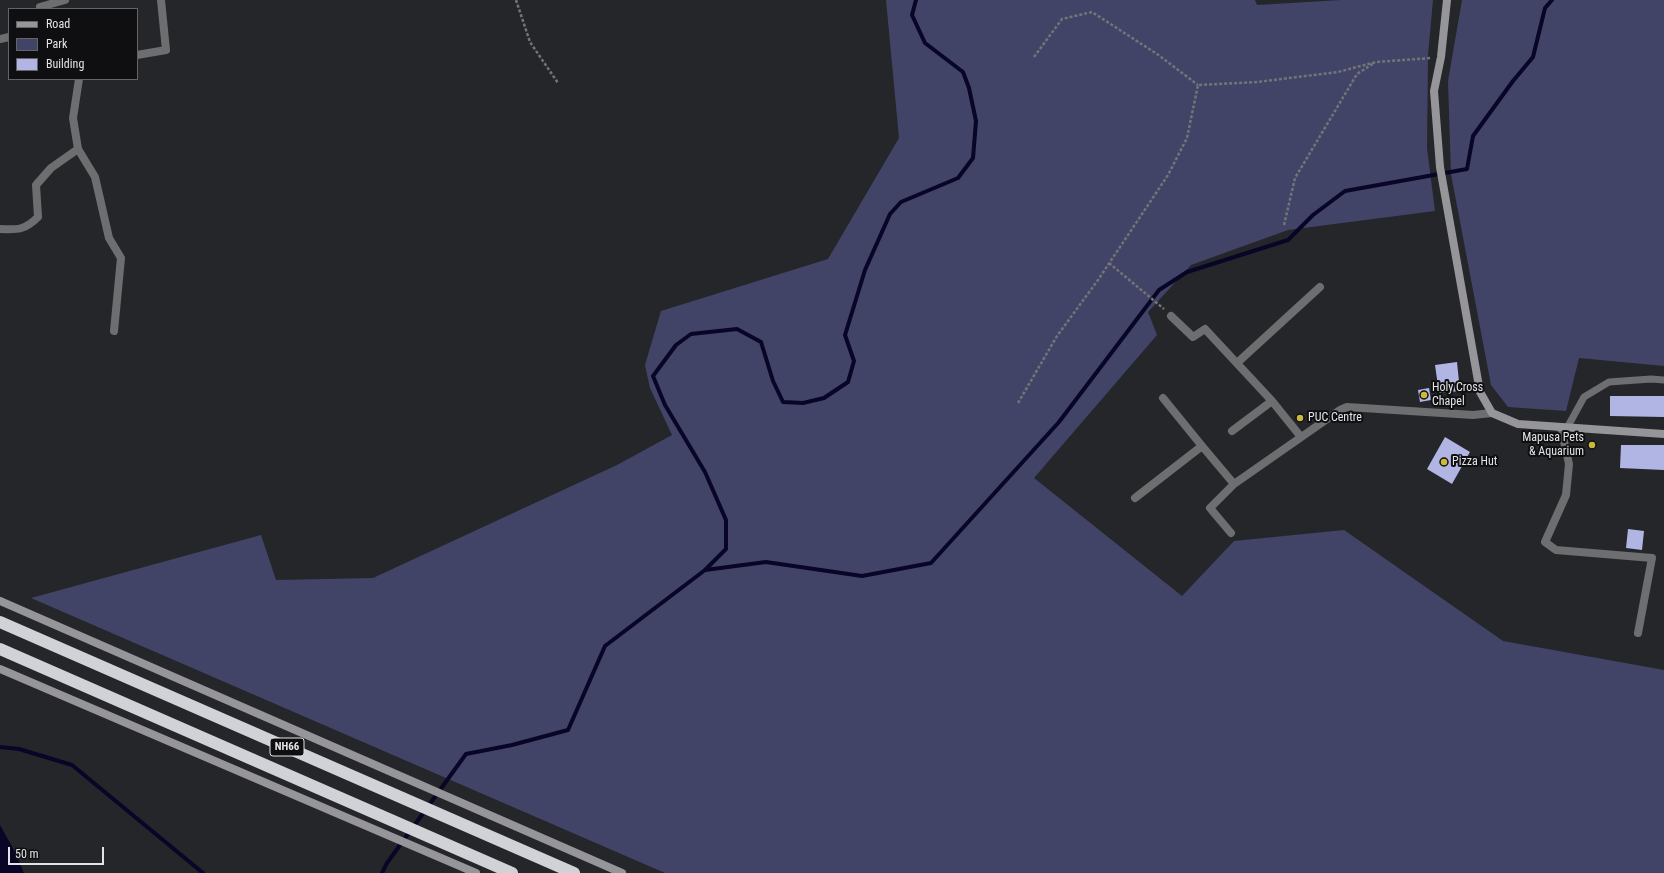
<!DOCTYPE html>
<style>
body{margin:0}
#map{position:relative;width:1664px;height:873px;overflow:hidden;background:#25262a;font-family:"Roboto Condensed",sans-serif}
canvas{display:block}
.legend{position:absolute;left:8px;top:8px;width:130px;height:72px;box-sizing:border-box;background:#0f0f11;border:1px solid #646467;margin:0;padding:5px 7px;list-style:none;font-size:12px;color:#e3e4e7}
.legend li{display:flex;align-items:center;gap:8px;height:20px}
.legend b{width:20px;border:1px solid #646467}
.scale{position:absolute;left:8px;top:847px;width:96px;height:18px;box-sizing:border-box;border:2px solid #e3e4e7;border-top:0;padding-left:5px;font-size:12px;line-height:14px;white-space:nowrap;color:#e3e4e7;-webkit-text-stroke:3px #0f0f11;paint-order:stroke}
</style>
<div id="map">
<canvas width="1664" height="873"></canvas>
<ul class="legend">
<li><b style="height:5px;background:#96969a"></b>Road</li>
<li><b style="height:11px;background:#424467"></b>Park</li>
<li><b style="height:11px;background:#b1b5e4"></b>Building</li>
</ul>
<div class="scale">50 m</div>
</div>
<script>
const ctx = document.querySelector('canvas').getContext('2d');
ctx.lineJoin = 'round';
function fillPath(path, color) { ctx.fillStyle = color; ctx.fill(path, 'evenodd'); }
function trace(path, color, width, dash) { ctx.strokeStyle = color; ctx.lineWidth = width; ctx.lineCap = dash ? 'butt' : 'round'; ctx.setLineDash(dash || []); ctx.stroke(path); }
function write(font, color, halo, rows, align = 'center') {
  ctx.font = font + ' "Roboto Condensed",sans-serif'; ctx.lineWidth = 4; ctx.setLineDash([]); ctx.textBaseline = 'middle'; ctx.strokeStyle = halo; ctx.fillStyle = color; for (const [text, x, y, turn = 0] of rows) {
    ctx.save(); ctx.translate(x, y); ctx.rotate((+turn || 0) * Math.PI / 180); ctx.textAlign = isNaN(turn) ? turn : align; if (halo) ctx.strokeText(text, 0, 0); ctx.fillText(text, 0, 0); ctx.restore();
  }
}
fillPath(new Path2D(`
 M886 0H1255L1257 5 1341 0H1433L1428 55 1427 148 1435 211 1288 230 1191 265 1148 312 1157 335 1034 478 1182 596 1234 541 1344 530 1503 641 1664 670V873H665L31 598 261 535 276 580 373 578 617 465 672 435 650 388 645 365 661 311 828 259 899 138Z
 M1462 0H1664V366L1579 358 1566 411 1508 407 1491 385 1451 174 1448 81Z`), '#424467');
fillPath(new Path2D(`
 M0 825 15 852 24 873H0Z`), '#090527');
trace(new Path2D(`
 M705 570 766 562 862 576 931 563 1059 422 1159 290 1187 272 1288 240 1313 215 1345 191 1467 169 1473 136 1513 81 1533 57 1545 8 1552 0
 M0 747 19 749 72 765 203 873
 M382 873 387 863 466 754 512 745 568 730 605 646 705 570 726 549V520L705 472 665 405 653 376 676 345 691 334 737 329 761 342 773 381 783 402 803 403 824 398 848 382 854 361 845 335 865 270 890 214 901 202 958 178 973 158 976 121 969 88 963 72 925 43 912 15 916 0`), '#090527', 4);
fillPath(new Path2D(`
 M1457 362 1460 391 1439 393 1435 365Z
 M1429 388 1431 400 1420 402 1418 390Z
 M1610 396H1664V417L1610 416Z
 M1445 437 1470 452 1452 484 1427 469Z
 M1621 445H1664V470L1620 468Z
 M1628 529 1644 531 1642 550 1626 548Z`), '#b1b5e4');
trace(new Path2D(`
 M516 0 530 42 558 83
 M1034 57 1062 19 1092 12 1157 54 1198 85
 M1284 225 1295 178 1357 74 1374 63
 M1109 263 1164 309
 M1018 403 1057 336 1098 280 1168 175 1187 138 1198 85 1257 82 1338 72 1376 62 1431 58`), '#737477', 2.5, [3, 2]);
trace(new Path2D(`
 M1567 428 1584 397 1609 382 1651 379 1664 380`), '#6d6e70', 7);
trace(new Path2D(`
 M40 7 65 0
 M0 39 9 37
 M137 55 166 50 161 0
 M78 149 95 177 109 238 121 258 114 331
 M0 229C18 230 25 230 38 217L36 185 51 168 78 149 73 118 79 79
 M1171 316 1193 337 1205 329 1272 401 1301 437
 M1237 363 1320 287
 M1163 398 1202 446
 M1561 428 1569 464 1566 495 1545 542 1556 550 1652 558 1638 633
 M1232 431 1272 401
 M1135 498 1202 446 1234 484
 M1231 533 1210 508 1234 484 1340 410 1347 407 1473 415 1492 413`), '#6d6e70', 8);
trace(new Path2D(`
 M1447 0 1441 57 1434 91 1440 167 1480 392 1492 413 1518 424 1664 434
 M0 601 622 873
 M0 669 476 873`), '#96969a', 8);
trace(new Path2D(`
 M0 622 574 873
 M0 649 512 873`), '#d1d2d8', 12);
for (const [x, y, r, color] of [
 [1424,395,4,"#ccb939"],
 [1300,418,4,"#ccb939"],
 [1592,445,4,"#ccb939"],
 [1444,462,4,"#ccb939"]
]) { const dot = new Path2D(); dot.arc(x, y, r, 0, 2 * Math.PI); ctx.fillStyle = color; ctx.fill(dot); trace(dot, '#0f0f11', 1.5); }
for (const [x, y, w] of [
 [287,747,34]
]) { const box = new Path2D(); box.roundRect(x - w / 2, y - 9, w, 18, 3); ctx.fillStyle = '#0f0f11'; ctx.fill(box); trace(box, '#e3e4e7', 1); }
write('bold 11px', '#e3e4e7', null, [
 ["NH66",287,747]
]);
write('12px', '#e3e4e7', '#0f0f11', [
 ["Holy Cross",1432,388],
 ["Chapel",1432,402],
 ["PUC Centre",1308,418],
 ["Mapusa Pets",1584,438,"right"],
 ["& Aquarium",1584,452,"right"],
 ["Pizza Hut",1452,462]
], 'left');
</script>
